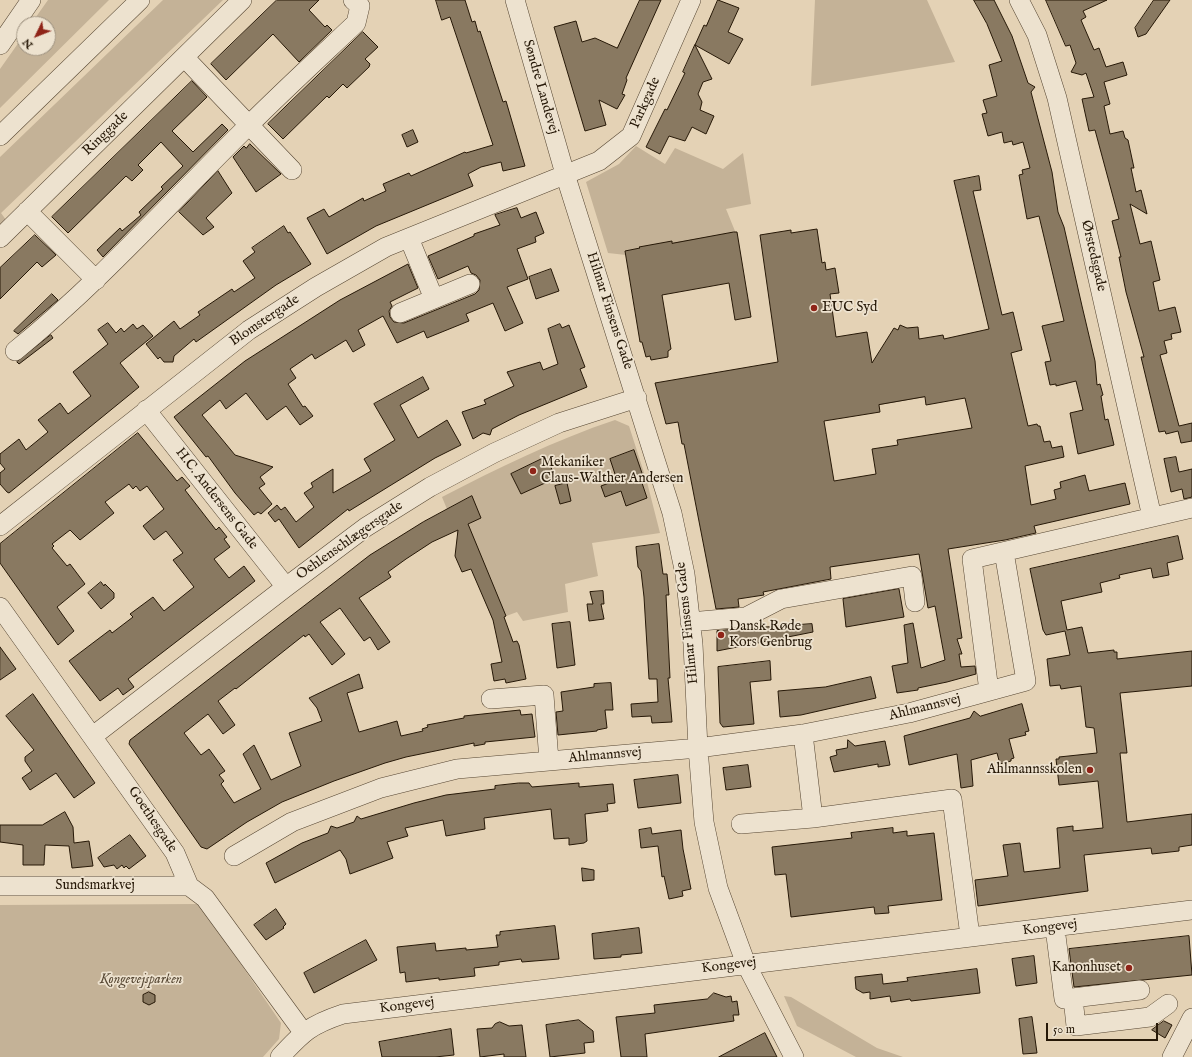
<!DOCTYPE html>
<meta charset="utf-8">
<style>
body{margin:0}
#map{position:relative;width:1192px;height:1057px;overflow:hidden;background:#e4d2b5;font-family:"IM FELL English",serif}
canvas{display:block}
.north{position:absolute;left:16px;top:16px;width:40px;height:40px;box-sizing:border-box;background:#ede2cf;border:1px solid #9d917f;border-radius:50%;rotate:227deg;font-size:11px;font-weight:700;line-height:16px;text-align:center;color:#261807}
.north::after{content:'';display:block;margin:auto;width:14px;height:18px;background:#8f2418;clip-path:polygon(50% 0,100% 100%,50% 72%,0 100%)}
.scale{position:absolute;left:1046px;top:1023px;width:112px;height:18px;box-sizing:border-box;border:2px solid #261807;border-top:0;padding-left:5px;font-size:12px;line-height:14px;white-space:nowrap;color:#261807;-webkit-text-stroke:3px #ede2cf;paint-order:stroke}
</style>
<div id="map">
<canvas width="1192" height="1057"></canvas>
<div class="north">N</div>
<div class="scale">50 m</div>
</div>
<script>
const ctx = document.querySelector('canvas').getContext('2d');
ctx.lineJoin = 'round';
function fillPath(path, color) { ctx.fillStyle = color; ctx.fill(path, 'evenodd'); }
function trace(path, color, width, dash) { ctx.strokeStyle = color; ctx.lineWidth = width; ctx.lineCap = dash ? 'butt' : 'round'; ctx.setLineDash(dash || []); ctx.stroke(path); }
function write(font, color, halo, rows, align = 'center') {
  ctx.font = font + ' "IM FELL English",serif'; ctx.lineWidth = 3.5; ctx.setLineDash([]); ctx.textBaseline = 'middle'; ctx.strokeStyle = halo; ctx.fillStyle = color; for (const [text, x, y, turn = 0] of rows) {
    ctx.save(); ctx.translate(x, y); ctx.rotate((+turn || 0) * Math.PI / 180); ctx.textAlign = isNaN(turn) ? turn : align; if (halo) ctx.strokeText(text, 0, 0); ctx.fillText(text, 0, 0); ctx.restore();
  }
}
fillPath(new Path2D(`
 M48 0H109L0 108V69L24 35V48H48V24H31Z
 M163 0H223L1 213 9 224 0 233V157Z
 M815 0H927L955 62 811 86Z
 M636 146 665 164 675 148 723 169 743 153 751 204 726 209 737 236 626 255 608 253 586 182 619 164Z
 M615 420 629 426 647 482 660 533 592 543 598 576 565 584 568 612 523 621 517 612 493 621 442 497C498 468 555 440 615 420Z
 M200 904 281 1023 279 1039 263 1057H0V905Z
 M784 996 791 997 877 1048 903 1057H856L797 1026Z`), '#c4b297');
const building = new Path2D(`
 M277 0H319L309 10 325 27 327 25 332 30 299 62 273 34 226 80 211 64Z
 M436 0H465L472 22 475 21 478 32 480 31 503 102 506 101 525 166 503 171 501 162 481 167 468 174 473 186 376 226 327 254 307 218 324 209 329 217 363 198 364 201 386 191 383 184 409 173 411 176 465 152 466 153 493 145 450 17 442 20Z
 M640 0H661L626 78 627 80 622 94 625 95 617 109 599 100 606 125 585 131 554 27 576 21 582 42 595 38 617 48Z
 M718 0 739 8 728 32 743 39 729 64 695 45 704 25 706 26Z
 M974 0H994L1012 36 1028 83 1035 87 1031 92 1052 172 1058 212 1064 227 1082 306 1095 361 1097 385 1100 384 1103 395 1101 396 1105 420 1108 419 1114 445 1078 454 1070 413 1083 410 1076 381 1056 386V384L1050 385 1045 362 1051 361 1042 326 1064 321 1039 216 1027 219 1019 175 1023 174 1022 170 1030 168 1023 142 1013 145 1012 141 1004 143 1002 132 988 136 982 114 987 113 983 100 997 96 989 65 1002 61 987 24Z
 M1046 0H1107L1083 11 1086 17 1081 20 1094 50 1099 48 1106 67 1123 62 1127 75 1104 82 1110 104 1104 106 1110 134 1123 131 1125 138 1128 140 1134 168H1131L1136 192 1141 190 1147 214 1130 204 1140 244 1151 241 1160 280 1153 282 1159 311 1175 307 1181 332 1171 334 1172 339 1164 341 1167 353 1160 355 1179 426 1192 423V441L1181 443 1178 431 1166 434 1165 431 1159 432 1141 357H1144L1126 292 1119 257H1121L1112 221 1119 219 1095 130 1089 131 1082 99 1094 97 1086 73 1082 75 1071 72 1076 63 1070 45 1066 46Z
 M1154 0H1170L1146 34 1138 37 1135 28Z
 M363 32 378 47 365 59 370 64 369 67 347 88 343 84 329 98 327 96 283 139 268 124Z
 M695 45 712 79 703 82 698 94 702 102 700 110 714 116 706 134 692 127 685 141 669 136 660 154 646 147 665 109 667 110 685 73 683 72Z
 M192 81 207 97 172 131 193 152 222 124 228 130 103 257 97 250 120 228 122 231 141 215 139 212 163 189 161 187 183 166 161 142 138 165 143 170 132 181 126 176 68 233 52 217Z
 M413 130 418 142 407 147 402 135Z
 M250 144 281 174 256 192 233 157 244 146 246 148Z
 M218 171 232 193 206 218 214 227 203 235 179 212Z
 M979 176 981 190 973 191 1002 315 1013 312 1022 350 1011 353 1028 426 1037 424 1038 426H1040L1044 442 1050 441 1052 448 1062 446 1064 457 1025 466 1031 505 1056 499 1054 490 1061 488 1060 482 1085 475 1089 491 1125 483 1130 504 1034 526 1036 533 1005 540 948 549 962 638 957 639 962 654H959L961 667 975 666 976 674 947 682 918 688V690L897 693 892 666 908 663 904 625 913 623 921 668 945 660 935 606 928 608 919 554 830 567 831 579 763 592 764 595 738 599 739 607 716 609 684 444H682L678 422 666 424 655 383 778 362 760 235 791 230V233L817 229 822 263 825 262 826 270 835 268 839 293 830 294 836 337 867 332 872 363 894 328 898 330 900 325 907 328 918 327 919 339 943 335 944 339 989 329 954 181ZM925 397 926 405 965 398 972 428 897 440 898 445 872 449 876 474 834 481 824 421 880 412 879 405Z
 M517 208 521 218 536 212 544 233 535 237 536 242 517 249 528 279 507 287 523 323 505 331 493 303 466 314 469 321 427 338 424 331 397 343 383 316 358 330 365 345 353 352 346 340 315 359 312 354 290 369 296 378 288 384 303 407 305 406 313 416 300 425 286 406 267 420 246 393 226 409 220 400 202 415 235 455 273 467 260 477 265 484 259 488 272 504 261 514 258 512 254 515 235 493 208 456 206 457 174 417 245 361 340 300 408 264 418 288 390 302 392 306 389 311 390 317 394 322 404 323 475 294 479 290 480 280 476 275 471 273 468 266 438 279 428 256 474 236V234L500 225 495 215Z
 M284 226 288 233 290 232 311 264 276 285 196 342 194 339 174 356 173 362H164L160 357 158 359 146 344 174 321 180 329 200 315 198 312 232 289 234 292 255 278 243 261 255 252 252 248Z
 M734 232H737L751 317 735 320 729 283 662 295 671 349 668 351V357L651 360 650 356 646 357 642 342H640L625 251 640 248 639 247 672 241V243Z
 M35 235 56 255 42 267 37 262 0 299V268Z
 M551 269 559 291 536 299 529 277Z
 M52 294 58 300 18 334 14 331Z
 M108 323 116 333 121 328 124 332 133 324 137 329 143 325 153 336 120 363 139 387 9 493 7 492 0 484V473L5 469 0 463V454L19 439 26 450 48 432 38 420 60 403 68 414 91 396 73 372 108 344 98 330Z
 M560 324 562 328 569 325 585 367 580 369 587 387 519 415 492 429 490 435 483 433 473 439 462 412 486 404 484 400 514 386 507 372 540 362 543 370 558 364 548 329Z
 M51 335 53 338 19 364 17 362Z
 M423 377 429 389 400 405 418 438 447 420 461 445 435 458 349 511 348 509 299 548 279 519 275 522 268 513 277 505 281 510 285 507 296 522 314 507 304 493 313 487 311 483 333 469V493L371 471 364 459 395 440 374 404Z
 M138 433 177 481 182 477 190 486 185 490 216 530 219 527 227 537 224 539 230 547 214 559 229 578 244 566 255 581 128 679 134 687 123 695 118 688 100 701 69 661 110 630 112 633 133 617 130 614 153 597 164 611 194 587 173 560 183 553 166 531 154 540 143 526 164 509 147 486 140 491 136 486 133 489 129 484 105 502 114 513 80 540 70 530 52 544 54 546 52 548 67 566 70 564 85 584 57 607 74 631 58 645 0 563V544Z
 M634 450 643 476 640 477 647 498 626 506 621 491 605 497 601 486 617 480 610 459Z
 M546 457 556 478 521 494 511 474Z
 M1176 457 1179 472 1192 469V497L1184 499 1182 489 1171 492 1164 459Z
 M567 483 571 501 560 504 555 486Z
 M472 496 481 518 468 524 506 616 504 617 512 639 513 642 517 641 519 645 526 679 506 683 505 679 494 681 491 664 502 662 493 620 471 569 462 572 455 556 458 530 432 542 406 559 388 572 391 577 359 598 390 642 378 650 370 637 364 641 340 608 320 622 345 654 332 665 309 634 305 637 304 635 236 689 235 688 218 701 235 725 223 734 208 714 184 733 201 755 209 749 225 771 219 775 224 781 221 784 234 803 261 789 243 754 254 745 271 780 301 766 289 733 322 721 317 708 309 698 359 674 363 688 347 693 359 732 397 721 401 736 423 731 422 729 428 727 427 725 464 718V716L520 710 521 715 532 714 535 737 485 742V744L474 746V743L406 757 385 763 334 781 282 802 247 822 207 849 201 847 129 744 130 740 370 555 423 522Z
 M1178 536 1183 559 1167 563 1169 575 1153 578 1151 568 1119 575 1120 578 1100 583 1102 592 1061 601 1067 630 1082 627 1088 653 1114 650V652H1117V659L1192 651V686L1120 693 1127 753H1120L1127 822 1192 814V845L1179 847V851L1152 854 1151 848 1084 855 1088 891 978 906 975 880 1008 876 1003 845 1020 843 1024 872 1060 868 1057 828 1073 826V831L1103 828 1098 781 1059 785 1056 759H1059V757L1097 753 1094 728 1086 727 1081 686 1061 689 1060 685 1050 686 1047 659 1070 655 1065 631 1046 635 1043 630 1030 569Z
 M659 544 663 574H667L669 595H666L670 678H668L672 722 652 723 651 716 632 717 631 704 658 702 657 679H649L644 597 641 571 638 567 636 547Z
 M101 582 104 586 105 584 114 593V598L101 609 88 593Z
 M899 589 904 617 846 627 843 599Z
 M603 591 604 604H601L604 619 589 621 587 604H593L590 592Z
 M570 622 575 665 557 668 552 624Z
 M812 624 813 632 717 651V631Z
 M0 647 16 669 0 680Z
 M770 661 771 680 750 682 754 724 723 727 720 723 718 667Z
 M871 677 876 698 801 715 780 717 778 691 825 687Z
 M611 683 613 710H605L607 728 597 730V731L558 735 556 712 563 711 561 692 594 687V684Z
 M33 694 95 783 74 798 56 773 30 790 22 778 32 771 25 761V757L34 750 6 716Z
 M1022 704 1029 731 1025 732 1026 735 1009 739 1014 758 1011 759V761L1000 764 997 753 971 760 973 786 961 788 957 754 909 765 904 736 970 718 974 711 980 716Z
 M848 740 855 746 885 741 890 765 878 767V764L834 772 830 757 837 755 836 750 847 748Z
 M748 765 751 787 726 790 723 768Z
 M678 775 681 803 638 808 634 780Z
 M519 783H529L532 787 579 783V787L613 784 615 803 607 804 608 811 585 814 587 841 584 843 569 845V838L554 839 551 809 484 818 485 829 446 836 443 820 405 828 408 836 387 842 393 858 350 874 346 859 340 850 275 883 266 863 302 843 328 833 331 826 337 828 354 822 357 816 361 819 414 803 446 795 495 789V786Z
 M65 812 73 827 74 843 89 841 93 866 72 868 69 846 45 845 44 865H23V845L0 842V825H42Z
 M651 828 652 834 681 830 683 849 691 889 682 891 683 896 669 899 664 876 662 877 658 846 641 848 639 830Z
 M893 828V833L907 831V836L934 833 942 900 888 906 889 913 875 914 874 907 791 917 786 874 775 875 772 847 852 838 851 833Z
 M130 835 146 856 129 869 126 866 124 868 122 865 117 869 114 865 104 867 98 858Z
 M582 868 594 870V880L583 881Z
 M276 909 286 924 283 927 284 928 266 940 254 925Z
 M555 926 559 959 522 962 521 959 499 962V965L474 968 475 976 439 980V978L406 982 405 972 400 973 397 947 435 943 436 951 466 948V950L498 947 496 935H500V932Z
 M639 928 642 953 621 955V957L594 959 592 934Z
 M1189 936 1192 975 1074 987 1069 949Z
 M366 940 377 960 314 993 304 973Z
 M1034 956 1037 983 1016 986 1012 959Z
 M977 969 980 993 911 1001 910 999 891 1002 890 996 870 999V992L863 993 856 989 855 977 882 974 883 984 908 981 907 978Z
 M149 992 155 995V1002L149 1005 143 1002V995Z
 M714 993 726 997 731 996 732 1002 737 1001 739 1015H733L734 1021 645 1034 647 1057H621L616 1017 655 1013 654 1005 707 999Z
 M1032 1017 1037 1053 1023 1054 1019 1019Z
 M579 1020 593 1031 594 1042 584 1043 585 1053 550 1057 546 1025Z
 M1164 1021 1172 1025 1165 1038 1152 1030Z
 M500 1022 509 1026 522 1025 526 1057H504V1054L480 1057 477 1029 492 1028 495 1024Z
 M451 1029 454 1055 435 1057H382L379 1042Z
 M765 1033 777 1057H719Z`);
fillPath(building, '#897961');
trace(building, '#261807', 1);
const minor = new Path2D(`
 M515 0 565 174 672 513 685 574 693 644 698 748 704 822 718 888 746 964 794 1057
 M1019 0 1037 35 1057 98 1152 517
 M0 45 31 0
 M184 57 292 170
 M0 136 140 0
 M27 211 96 280
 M0 238 242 0
 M409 238 434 299
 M400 313 470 284
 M15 351C99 283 171 202 248 126 283 91 320 57 356 23L360 6 353 0
 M146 410 286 587
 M0 526 249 330 316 287 386 247 599 161 631 136 691 0
 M0 607 175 853 189 886 205 898 303 1032
 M690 622 746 617 781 599 912 576 915 602
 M989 691 972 559 1192 508
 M491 699 544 695 549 761
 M803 734 813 818
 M93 736 286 587 366 527 430 487 494 453 559 423 637 398
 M741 824 813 818 952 799 970 936
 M234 856 292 822 381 788 457 769 698 748 803 734 909 713 1026 681 1004 552
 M0 886H189
 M1055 928 1064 999 1140 990
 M1073 998 1076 1026 1150 1017 1168 1004
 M280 1057C303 1032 310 1025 343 1014L1192 910
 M1172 1057 1192 1018`);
trace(minor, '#564632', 20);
trace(minor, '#ede2cf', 19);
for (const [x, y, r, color] of [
 [814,308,4,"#8f2418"],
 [533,471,4,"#8f2418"],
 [721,635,4,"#8f2418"],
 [1090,770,4,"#8f2418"],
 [1129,968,4,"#8f2418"]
]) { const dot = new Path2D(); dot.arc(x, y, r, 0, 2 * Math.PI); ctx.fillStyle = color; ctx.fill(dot); trace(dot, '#ede2cf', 1.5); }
write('14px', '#261807', '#ede2cf', [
 ["Søndre Landevej",540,87,74],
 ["Parkgade",646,103,-66],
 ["Ringgade",106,134,-44],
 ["Ørstedsgade",1093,256,77],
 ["Hilmar Finsens Gade",609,311,72],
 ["Blomstergade",265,321,-34],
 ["H.C. Andersens Gade",216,499,52],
 ["Oehlenschlægersgade",350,541,-35],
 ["Hilmar Finsens Gade",688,623,-96],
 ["Ahlmannsvej",925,708,-14],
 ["Ahlmannsvej",605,756,-5],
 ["Goethesgade",152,820,56],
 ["Sundsmarkvej",95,886],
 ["Kongevej",1050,928,-7],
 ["Kongevej",729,966,-7],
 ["Kongevej",407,1006,-7]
]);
write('14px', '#261807', '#ede2cf', [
 ["EUC Syd",822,308],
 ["Mekaniker",541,463],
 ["Claus-Walther Andersen",541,479],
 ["Dansk Røde",729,627],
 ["Kors Genbrug",729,643],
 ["Ahlmannsskolen",1082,770,"right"],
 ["Kanonhuset",1121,968,"right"]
], 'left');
write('italic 14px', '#554632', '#ede2cf', [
 ["Kongevejsparken",141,980]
]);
</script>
